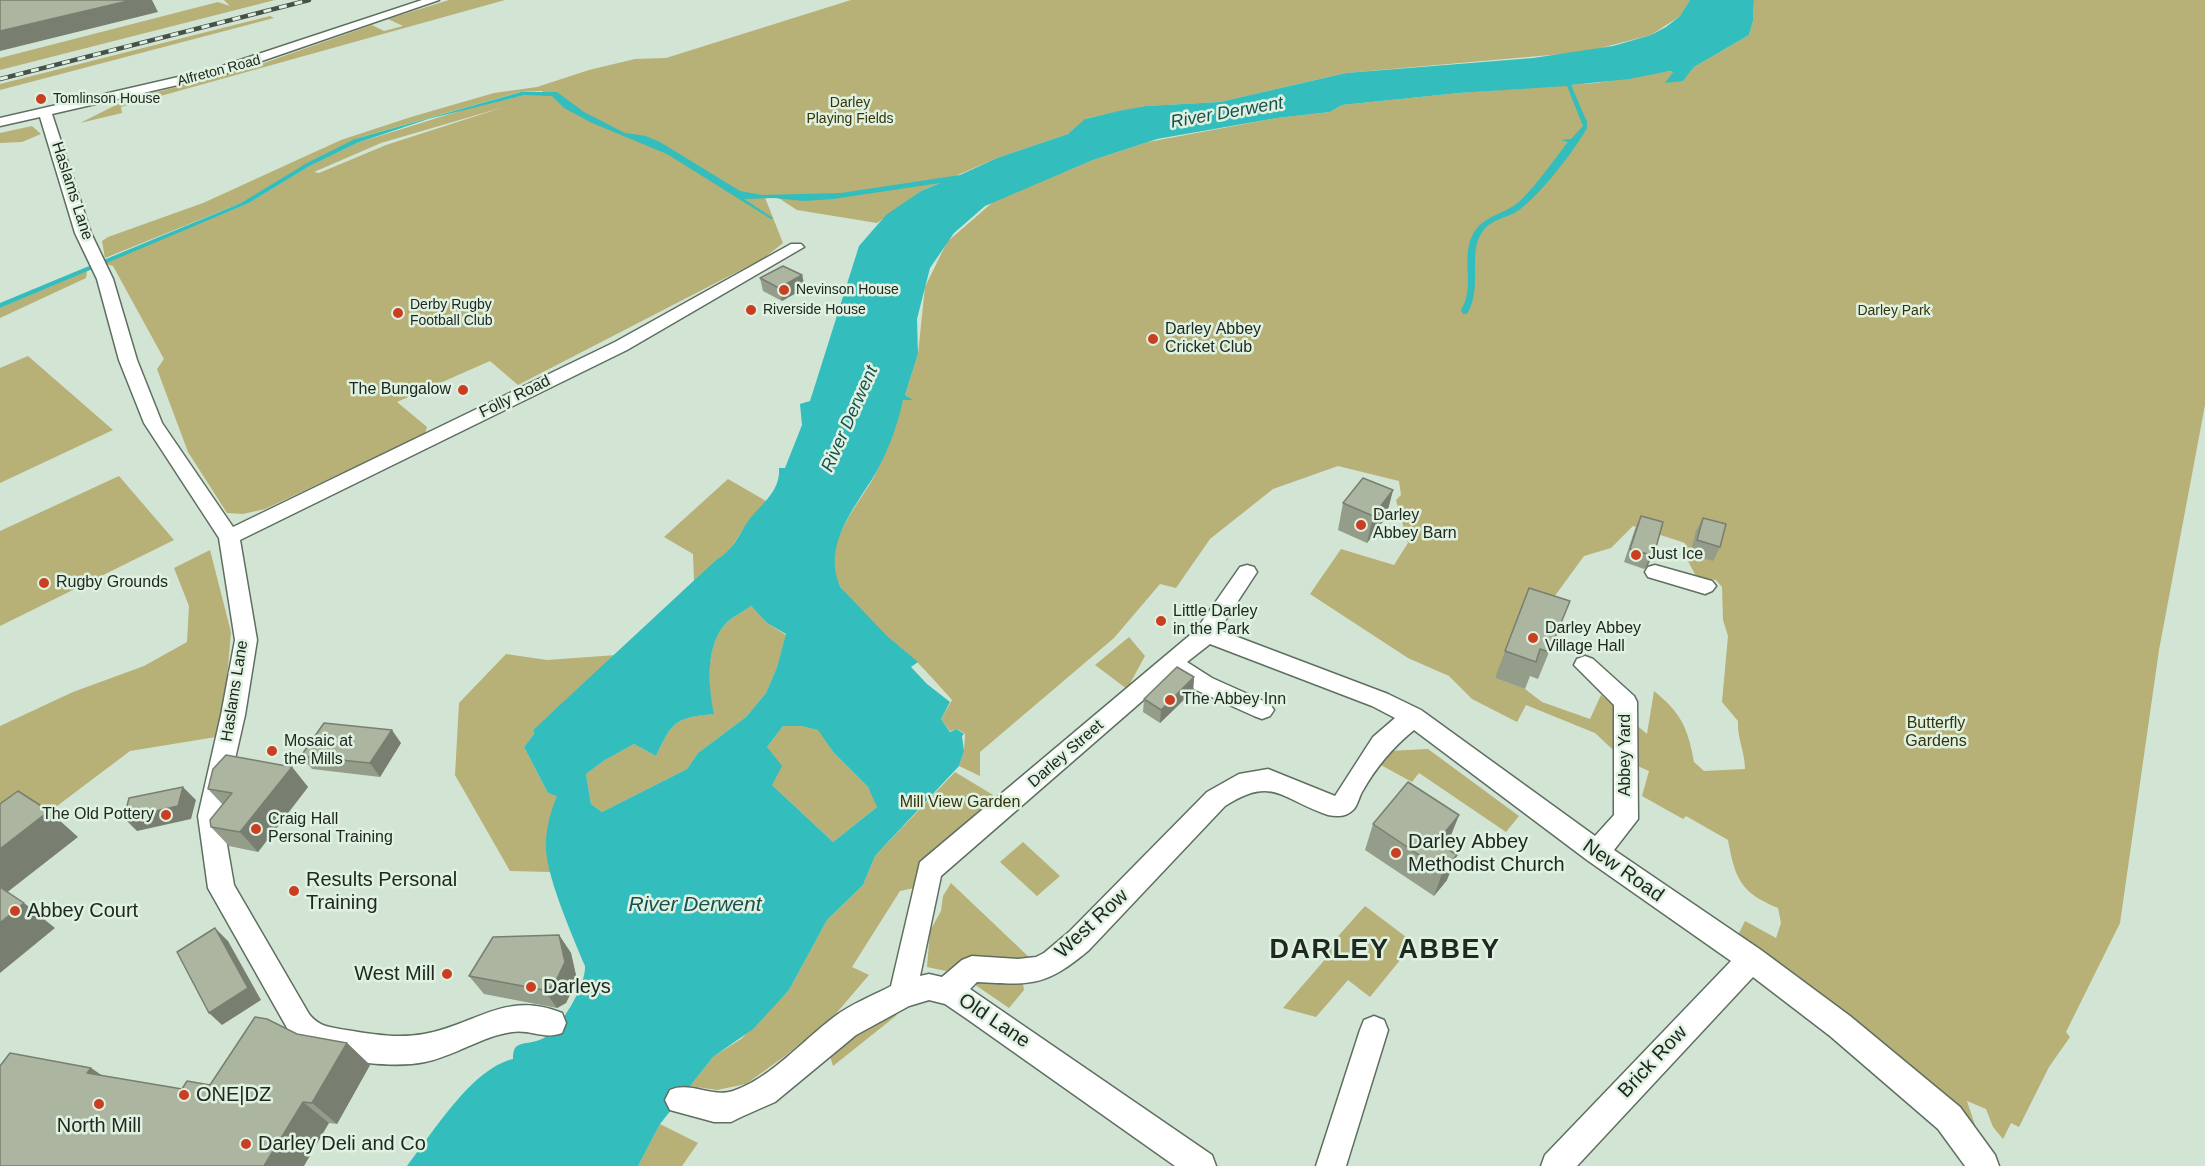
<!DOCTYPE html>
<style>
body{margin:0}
canvas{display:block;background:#d2e4d4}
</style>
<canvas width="2205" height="1166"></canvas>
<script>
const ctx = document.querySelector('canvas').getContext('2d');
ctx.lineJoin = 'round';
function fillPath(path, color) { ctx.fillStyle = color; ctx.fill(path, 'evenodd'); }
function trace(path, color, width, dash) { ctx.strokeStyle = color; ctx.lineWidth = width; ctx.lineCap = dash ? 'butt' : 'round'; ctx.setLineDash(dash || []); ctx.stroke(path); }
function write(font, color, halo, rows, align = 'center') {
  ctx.font = font + ' Arial,sans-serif'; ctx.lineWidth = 5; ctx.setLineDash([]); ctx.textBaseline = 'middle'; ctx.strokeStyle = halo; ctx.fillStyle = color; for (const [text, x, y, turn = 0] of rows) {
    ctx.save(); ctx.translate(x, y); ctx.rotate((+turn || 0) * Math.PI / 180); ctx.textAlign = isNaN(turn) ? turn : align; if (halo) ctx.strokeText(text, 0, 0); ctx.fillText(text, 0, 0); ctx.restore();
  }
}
fillPath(new Path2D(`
 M224 0H275L0 70V58L218 2 230 6Z
 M449 0H505L121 107 122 113 80 123 126 100 247 69 372 25 384 31 403 26 388 19Z
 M851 0H1690L1680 16 1651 35 1585 52 1346 73 1220 102 1146 106 1088 118 1068 134 997 158 921 191 877 223 797 210 774 195H764L783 243 764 258 518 385 490 361 397 402 427 427 425 434 265 509 243 514 227 513 188 452 157 369 164 359 113 266 103 263 249 203 308 167 357 143 469 108 525 95H547L542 91 520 92 358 138 241 203 105 258 102 241 108 237 203 203 341 140 411 117 494 93 537 87 589 70 635 59 666 58ZM504 107 386 145 319 173 314 172 381 143Z
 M1754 0H2205V405L2159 650 2120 923 2066 1032 2070 1037 2049 1067 2019 1127 2011 1123 2003 1139 1993 1127 1986 1109 1967 1101 1978 1134 1735 941 1745 921 1776 938 1781 923 1778 908C1741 893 1735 879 1728 840L1686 816 1683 819 1642 796 1649 771 1624 760 1595 733 1526 705 1517 722 1472 699 1449 676 1408 658 1310 594 1341 549 1394 565 1408 543 1396 500 1401 495 1399 481 1338 466 1273 489 1210 539 1176 588 1160 584 1114 638 980 752V776L959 766 964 751 965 734 958 729 950 731 941 719 952 700C941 688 930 675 918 663 893 639 857 617 840 586 817 545 863 502 878 469 888 447 895 422 903 400H912L905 395 918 354 925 287 947 242 993 202 1093 160 1148 142 1277 118 1330 112 1342 105 1459 93 1596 83 1670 71 1673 72 1669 78 1686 77 1694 67 1749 35 1753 21ZM1633 526 1685 543 1683 552 1696 576 1716 580 1722 587 1723 620 1728 636 1722 702 1738 721C1737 738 1745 752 1745 769L1704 771 1694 762C1688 728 1681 713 1654 691L1647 734 1601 695 1590 719 1542 702 1525 689 1495 678 1584 556 1611 548Z
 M270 16 274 18 0 90V84Z
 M32 126 41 134 22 142 0 143V133Z
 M87 271 86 278 0 318V308Z
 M28 356 113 430 0 483V368Z
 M119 476 174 540 0 626V531Z
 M728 479 766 501 747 523 727 554 716 560 694 581 693 554 664 537Z
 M210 550 231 632 222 736 130 751 0 849V726L73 692 144 666 187 642 189 606 174 568Z
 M751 606 767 623 786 635 777 667 766 693 746 717 698 753 687 769 602 812 591 804 586 774 605 760 634 744 656 756C673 721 674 718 713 714 708 684 705 645 727 622 734 616 744 611 751 606Z
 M1129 637 1145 656 1127 689 1095 665Z
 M506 654 547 660 616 655 533 730 534 734 524 747 548 793 558 795C546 824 545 842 551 872L510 871 455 775 459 703Z
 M783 726H801L819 730 834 753 868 787 878 806 833 842 772 785 767 747Z
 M1428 749 1519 816 1506 832 1419 773 1412 782 1379 764 1388 751Z
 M955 772 1003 801 919 887 900 891 852 967 869 975 833 1017 785 1056 746 1084 717 1090 690 1086 713 1057 741 1039 789 990 827 920 863 885 875 856Z
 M1023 842 1060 876 1037 896 1000 862Z
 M951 883 1031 959 965 960 946 971 927 967 930 931 941 911 943 896Z
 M1365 906 1414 943 1370 997 1348 980 1316 1017 1283 1008 1328 956 1324 952Z
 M977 976 1022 978 1024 990 1009 1008 974 984Z
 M894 1014 897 1015 833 1066 830 1056C849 1039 870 1023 894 1014Z
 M660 1124 698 1143 682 1166H638Z`), '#b7b077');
fillPath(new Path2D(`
 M1690 0H1754L1753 21 1749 35 1694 67 1683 81 1665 83 1673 72 1670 71 1629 79 1571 85 1587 122V128C1575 150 1539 196 1519 210 1507 219 1490 218 1481 234 1468 254 1483 288 1467 314H1463L1461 310C1476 287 1460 258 1473 234 1483 215 1507 214 1521 200 1539 182 1552 162 1568 142L1561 140 1571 139 1583 126 1567 86 1459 93 1342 105 1330 112 1277 118 1157 139 1093 160 985 206 954 233 930 268 917 319 918 354 905 395 913 400H903C898 424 889 448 878 469 858 505 820 544 841 588L887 636 918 662 911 667 927 684 950 702 941 719 950 732 957 729 964 734 962 736 964 751 959 766 875 856 863 885 827 920 789 990 753 1029 713 1057 660 1124 638 1166H407C433 1133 471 1069 513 1059 513 1055 513 1049 517 1046 523 1042 536 1043 544 1038 561 1027 586 986 585 966 573 937 543 870 546 841 547 825 551 810 557 796L548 793 524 747 534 734 533 730 716 560C732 551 737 539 746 524 758 506 781 493 779 468H785L802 425 800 404 810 401 859 246 886 215 921 191 940 183 833 199 804 201 774 198 744 199 773 218 771 219 667 154 592 123 564 108 552 96 525 95 428 119 357 143 308 167 249 203 0 308V303L241 203 307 163 355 139 521 92H557L584 112 625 133 646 136 660 142 740 191 762 195 841 193 960 175 997 158 1068 134 1085 119 1119 111 1146 106 1220 102 1346 73 1533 58 1613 46 1651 35 1666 27 1680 16ZM751 606 767 623 786 634 777 667 766 693 746 717 698 753 687 769 602 812 591 804 586 774 605 760 634 744 656 756C673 721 674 718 714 714 708 685 705 645 727 622 734 616 744 611 751 606ZM783 726H801L818 730 834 753 868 787 877 807 833 842 772 785 782 766 767 747Z`), '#33bdbc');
const minor = new Path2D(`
 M422 0H439L221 75 52 114 91 233 113 279 137 360 162 423 233 527 615 342 791 244H801L804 247 627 350 240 540 257 640 245 715 222 816 234 885 309 1014C319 1027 330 1027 346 1030 372 1034 397 1039 424 1034 476 1025 505 990 562 1013L566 1023 562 1033C545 1040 530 1029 512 1032 482 1036 455 1056 425 1062 392 1069 323 1061 295 1042L208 888 198 816 221 715 235 640 219 538 144 423 119 360 97 279 75 233 40 117 0 126V118L213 69Z
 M1247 565 1254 567 1257 572 1219 630 1388 694 1421 710 1595 836 1614 815V705L1574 665 1577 659 1585 656 1593 659 1634 696 1637 702 1638 819 1614 850 1761 950 1850 1016 1960 1107 1995 1155 1999 1166H1965L1938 1129 1830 1036 1753 977 1577 1166H1541L1545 1155 1731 961 1587 860 1414 730C1392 748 1376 767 1362 792 1359 797 1358 804 1354 809 1347 817 1337 817 1328 815 1281 799 1273 775 1225 806L1089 950C1045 987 1032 985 977 982L970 989 1212 1155 1216 1166H1175L967 1019 945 1004 929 1000 909 1006 856 1035 775 1102 741 1117 731 1122H714L670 1110 665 1100 670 1090C690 1081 712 1098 733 1091 771 1078 802 1041 834 1017 851 1004 872 996 891 986L920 862 1196 630 1240 567ZM1210 644 1372 706 1395 718 1373 737 1335 796 1268 769 1239 774 1207 792 1069 932 1044 953 1036 957 1018 959 972 956 962 960 942 977 929 974 920 976 941 876 1172 675 1196 690 1254 716 1262 719 1270 716 1274 710 1270 704 1212 678 1187 662Z
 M1655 565 1712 581 1716 586 1712 591 1705 594 1648 577 1645 572 1648 567Z
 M1374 1016 1384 1020 1388 1030 1346 1166H1316L1360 1030 1364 1020Z`);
trace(minor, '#5e6f60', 3);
fillPath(minor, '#fff');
const rail = new Path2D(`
 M0 79 309 0`);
trace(rail, '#485149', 4.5);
trace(rail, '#dff2e1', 3, [8]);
fillPath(new Path2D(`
 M802 275 805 288 782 301 763 291 760 278Z
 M1393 490 1386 517 1367 543 1338 530 1343 503Z
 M1641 516 1663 522 1648 565 1644 569 1624 562 1635 529Z
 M1703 518 1720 547 1713 561 1690 554 1696 531Z
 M1529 588 1570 601 1538 679 1530 676 1525 689 1495 678Z
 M1194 677 1193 691 1160 723 1143 712 1144 699Z
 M401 743 380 777 312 769 301 756Z
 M292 767 308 787 258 852 229 846 211 827 223 805 208 789Z
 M1459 815 1449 840 1444 847 1447 880 1434 896 1365 850 1373 824Z
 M559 935 571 953 577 980 566 1003 557 1008 484 994 469 976Z
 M297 1034 347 1043 370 1065 337 1124 329 1123 0 1166 91 1068 102 1076 182 1089 210 1085Z`), '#949c8a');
fillPath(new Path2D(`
 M132 0H152L158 12 0 51V31Z
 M802 275 805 288 782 301 779 288Z
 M1393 490 1386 517 1367 543 1373 516Z
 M1655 551 1648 565 1644 569 1651 555Z
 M1194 677 1193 691 1160 723 1161 710Z
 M392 730 401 743 380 777 370 763Z
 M292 767 308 787 258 852 240 832Z
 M183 787 196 800 191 819 137 831 124 818Z
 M49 811 78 837 5 894 0 890V849Z
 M1459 815 1449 840 1431 863 1437 842Z
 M1457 855 1447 880 1434 896 1443 871Z
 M24 903 55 928 0 973V923Z
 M215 928 228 941 261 1000 222 1025 209 1013Z
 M559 935 571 953 577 980 566 1003 557 1008 544 990Z
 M347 1043 370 1065 337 1124 312 1103Z
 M91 1068 122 1089 87 1073Z
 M303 1102 329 1123 304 1166H264Z`), '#787f70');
const building = new Path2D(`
 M0 0H132L0 31Z
 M783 266 802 275 779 288 760 278Z
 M1363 478 1393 490 1373 516 1343 503Z
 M1641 516 1663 522 1655 551 1651 555 1630 549Z
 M1703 518 1726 524 1720 547 1697 540Z
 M1529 588 1570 601 1549 652 1540 649 1536 662 1505 651Z
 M1177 667 1194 677 1161 710 1144 699Z
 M324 723 392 730 370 763 301 756Z
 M226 755 292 767 240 832 211 827 210 820 232 793 208 789 213 769Z
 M1408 782 1459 815 1437 842 1457 855 1443 871 1373 824Z
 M183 787 178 806 124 818 129 798Z
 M18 791 49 811 0 849V804Z
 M0 887 24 903 0 923Z
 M215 928 248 988 209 1013 177 952Z
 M559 935 565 962 554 985 544 990 469 976 493 937Z
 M255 1017 267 1019 297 1034 347 1043 312 1103 303 1102 264 1166H0V1066L10 1053 91 1068 87 1073 182 1089 187 1081 210 1085Z`);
fillPath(building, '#acb5a0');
trace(building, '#787f70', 1.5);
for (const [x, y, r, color] of [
 [41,99,6,"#ca3f21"],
 [784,290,6,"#ca3f21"],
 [751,310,6,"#ca3f21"],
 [398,313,6,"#ca3f21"],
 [1153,339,6,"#ca3f21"],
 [463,390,6,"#ca3f21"],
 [1361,525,6,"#ca3f21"],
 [1636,555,6,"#ca3f21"],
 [44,583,6,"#ca3f21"],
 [1161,621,6,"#ca3f21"],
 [1533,638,6,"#ca3f21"],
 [1170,700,6,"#ca3f21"],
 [272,751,6,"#ca3f21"],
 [166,815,6,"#ca3f21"],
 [256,829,6,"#ca3f21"],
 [1396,853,6,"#ca3f21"],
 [294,891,6,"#ca3f21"],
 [15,911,6,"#ca3f21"],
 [447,974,6,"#ca3f21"],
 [531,987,6,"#ca3f21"],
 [184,1095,6,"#ca3f21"],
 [99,1104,6,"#ca3f21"],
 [246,1144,6,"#ca3f21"]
]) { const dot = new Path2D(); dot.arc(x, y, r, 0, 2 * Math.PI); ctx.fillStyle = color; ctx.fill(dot); trace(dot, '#dff2e1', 2); }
write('14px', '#212822', '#dff2e1', [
 ["Alfreton Road",219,71,-15]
]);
write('14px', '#212822', '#dff2e1', [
 ["Tomlinson House",53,99],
 ["Nevinson House",796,290],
 ["Derby Rugby",410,305],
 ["Football Club",410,321],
 ["Riverside House",763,310]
], 'left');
write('14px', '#363209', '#dff2e1', [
 ["Darley",850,103],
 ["Playing Fields",850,119],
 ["Darley Park",1894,311]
]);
write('16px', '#212822', '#dff2e1', [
 ["Haslams Lane",72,191,72],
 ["Folly Road",515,397,-26],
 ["Haslams Lane",235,691,-81],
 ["Darley Street",1066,754,-41],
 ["Abbey Yard",1626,755,-90]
]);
write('16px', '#212822', '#dff2e1', [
 ["Darley Abbey",1165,330],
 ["Cricket Club",1165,348],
 ["The Bungalow",451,390,"right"],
 ["Darley",1373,516],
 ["Abbey Barn",1373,534],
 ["Just Ice",1648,555],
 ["Rugby Grounds",56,583],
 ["Little Darley",1173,612],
 ["in the Park",1173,630],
 ["Darley Abbey",1545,629],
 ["Village Hall",1545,647],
 ["The Abbey Inn",1182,700],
 ["Mosaic at",284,742],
 ["the Mills",284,760],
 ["The Old Pottery",154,815,"right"],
 ["Craig Hall",268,820],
 ["Personal Training",268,838]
], 'left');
write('16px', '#363209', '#dff2e1', [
 ["Butterfly",1936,724],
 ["Gardens",1936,742],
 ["Mill View Garden",960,803]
]);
write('italic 18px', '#185050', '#dff2e1', [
 ["River Derwent",1227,113,-10],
 ["River Derwent",850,419,-66]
]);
write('20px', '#212822', '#dff2e1', [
 ["Darley Abbey",1408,842],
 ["Methodist Church",1408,865],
 ["Results Personal",306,880],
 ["Training",306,903],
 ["Abbey Court",27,911],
 ["West Mill",435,974,"right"],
 ["Darleys",543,987],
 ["ONE|DZ",196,1095],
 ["North Mill",99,1126,"center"],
 ["Darley Deli and Co",258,1144]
], 'left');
write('20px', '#212822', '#dff2e1', [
 ["New Road",1623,871,35],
 ["West Row",1092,924,-43],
 ["Old Lane",994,1021,34],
 ["Brick Row",1653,1062,-47]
]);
write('italic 21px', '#185050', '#dff2e1', [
 ["River Derwent",695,905]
]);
ctx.letterSpacing = '1.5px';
write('bold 27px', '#212822', '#dff2e1', [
 ["DARLEY ABBEY",1385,951]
]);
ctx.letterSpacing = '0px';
</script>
